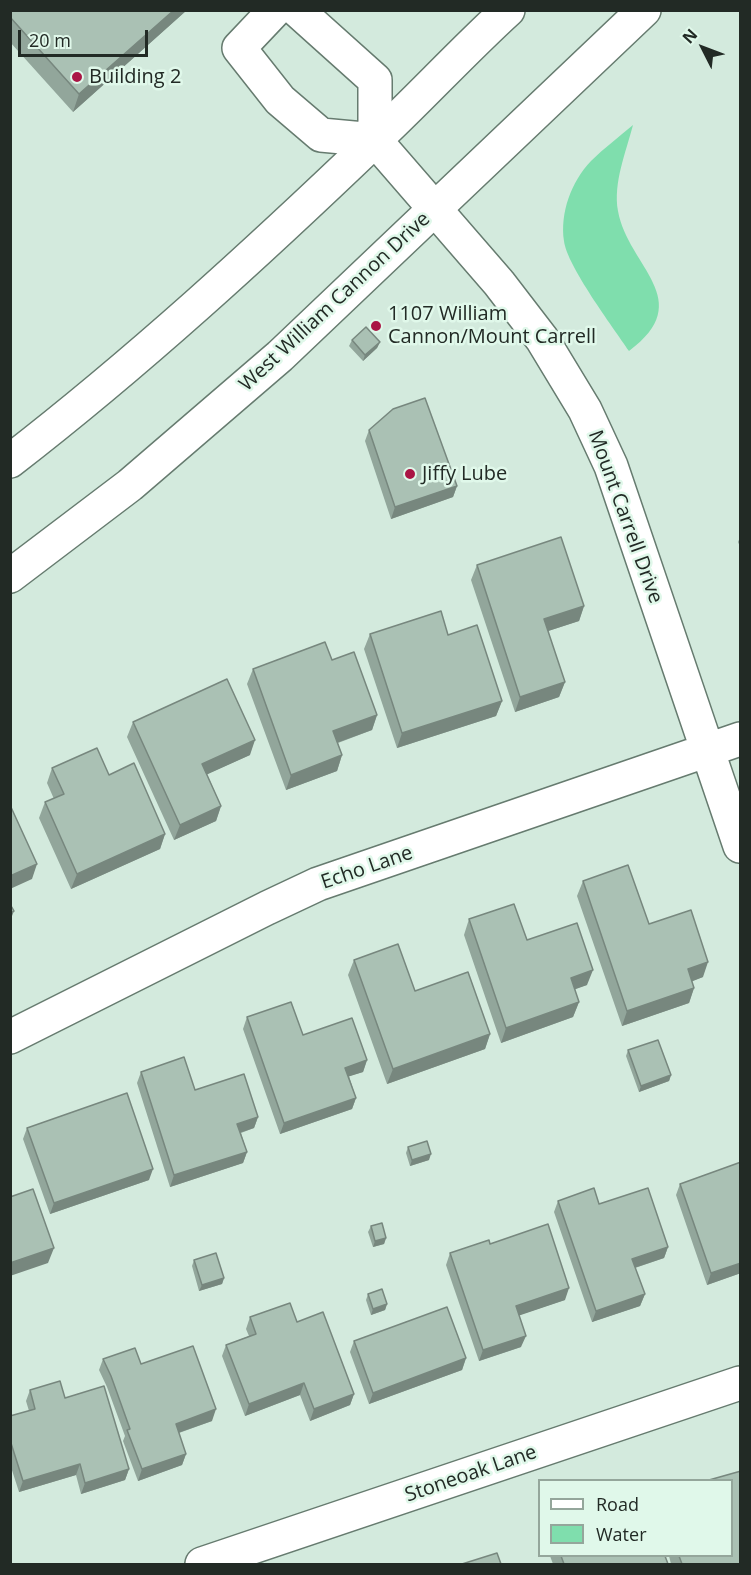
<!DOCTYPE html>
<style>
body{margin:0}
#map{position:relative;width:751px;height:1575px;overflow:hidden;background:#d3eadd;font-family:"Open Sans",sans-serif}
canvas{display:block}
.frame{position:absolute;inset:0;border:12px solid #222a25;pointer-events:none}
.legend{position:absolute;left:538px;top:1479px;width:195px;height:78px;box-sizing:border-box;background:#e0f8ea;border:2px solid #94a69b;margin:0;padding:8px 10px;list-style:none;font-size:18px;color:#222a25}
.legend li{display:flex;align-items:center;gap:12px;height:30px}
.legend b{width:30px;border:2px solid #94a69b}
.north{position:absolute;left:673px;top:18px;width:60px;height:60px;-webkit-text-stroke:4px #e0f8ea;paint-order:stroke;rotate:312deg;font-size:16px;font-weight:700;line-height:24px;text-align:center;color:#222a25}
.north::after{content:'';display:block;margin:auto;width:21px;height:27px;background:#222a25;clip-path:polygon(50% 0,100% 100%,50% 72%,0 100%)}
.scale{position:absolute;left:18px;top:30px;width:130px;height:27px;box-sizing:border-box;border:3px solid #222a25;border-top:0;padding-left:8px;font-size:18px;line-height:21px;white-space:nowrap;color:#222a25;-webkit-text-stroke:4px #e0f8ea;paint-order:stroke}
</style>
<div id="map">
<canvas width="751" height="1575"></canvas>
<div class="frame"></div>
<ul class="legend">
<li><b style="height:8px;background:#fff"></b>Road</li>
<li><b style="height:16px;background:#7fdead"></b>Water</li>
</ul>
<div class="north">N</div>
<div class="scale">20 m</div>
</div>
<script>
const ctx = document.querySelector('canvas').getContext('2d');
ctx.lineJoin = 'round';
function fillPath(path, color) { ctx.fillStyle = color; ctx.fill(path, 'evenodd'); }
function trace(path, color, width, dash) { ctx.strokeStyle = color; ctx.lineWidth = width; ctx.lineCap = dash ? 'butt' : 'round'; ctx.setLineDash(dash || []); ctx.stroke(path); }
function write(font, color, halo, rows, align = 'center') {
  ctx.font = font + ' "Open Sans",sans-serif'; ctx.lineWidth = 5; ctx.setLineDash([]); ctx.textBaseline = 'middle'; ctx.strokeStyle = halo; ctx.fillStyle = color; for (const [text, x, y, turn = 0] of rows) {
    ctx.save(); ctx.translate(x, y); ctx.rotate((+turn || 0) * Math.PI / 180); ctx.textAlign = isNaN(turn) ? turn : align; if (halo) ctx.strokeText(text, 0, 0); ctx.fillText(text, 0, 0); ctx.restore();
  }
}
fillPath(new Path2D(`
 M633 125C626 152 613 183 618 211 628 267 698 300 629 351 613 327 567 266 564 241 560 213 571 182 591 161 604 148 619 137 633 125Z`), '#7fdead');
const minor = new Path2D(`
 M275 10 239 48 280 100 321 135 375 140
 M297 10 375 80V140
 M375 140 499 283 542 339 585 410 611 466 740 846
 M10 1037 267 908 318 884 740 739
 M202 1564 740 1383`);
const major = new Path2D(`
 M10 461C138 362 258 252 375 140 420 98 462 52 508 10
 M10 576 130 485 280 356 644 10`);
trace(minor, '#667b6f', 36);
trace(major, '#667b6f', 36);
trace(minor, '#fff', 33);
trace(major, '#fff', 33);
fillPath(new Path2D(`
 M13 10H187L73 112 10 42V13Z
 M352 340 380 342 377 348 363 361 349 346Z
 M369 430 457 486 453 497 391 519 365 441Z
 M741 535V549L738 542Z
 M477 565 584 606 579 621 548 631 565 682 559 697 515 712 471 580Z
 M370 634 448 635 502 701 496 716 397 748 364 649Z
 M332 660 377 715 372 730 338 743 342 755 337 771 286 790 247 684 253 669Z
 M133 722 250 755 207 774 221 806 216 821 174 840 127 737Z
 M52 768 165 834 160 849 71 889 39 818 45 802 54 799 47 783Z
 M583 881 649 924 703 977 692 981 694 988 689 1003 622 1026 577 896Z
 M469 919 527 940 587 985 574 989 579 1002 573 1017 501 1043 464 935Z
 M354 960 415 991 490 1034 485 1049 387 1084 348 975Z
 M247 1017 303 1035 367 1060 363 1072 349 1076 356 1098 352 1109 280 1134 243 1029Z
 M628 1050 671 1075 669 1081 639 1092 626 1056Z
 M141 1072 195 1090 258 1117 254 1128 241 1133 247 1152 243 1163 170 1187 137 1083Z
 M27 1128 149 1180 50 1214 23 1139Z
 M408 1147 429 1160 410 1166 406 1153Z
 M741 1162V1273L707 1285 676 1195 680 1184Z
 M558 1201 668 1247 664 1258 635 1268 645 1294 640 1306 592 1322 554 1212Z
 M371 1226 386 1238 384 1244 373 1247 368 1232Z
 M490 1244 565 1300 519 1315 521 1347 479 1361 446 1265 450 1253Z
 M194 1260 224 1278 222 1284 199 1291 192 1266Z
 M368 1294 387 1304 385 1310 371 1315 366 1300Z
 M250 1317 297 1322 354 1394 350 1405 310 1421 300 1395 245 1416 222 1356 226 1345 249 1336 246 1329Z
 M354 1341 466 1358 462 1370 369 1404 350 1352Z
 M103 1359 141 1364 212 1421 179 1433 186 1454 182 1465 138 1481 123 1441 125 1436 107 1387 99 1370Z
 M30 1390 65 1398 129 1469 125 1480 81 1494 76 1475 19 1492 10 1464V1416L29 1411 26 1401Z
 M550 1556H665L668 1564H553Z
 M669 1556H732L741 1564H671Z`), '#92a69b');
fillPath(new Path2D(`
 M174 10H187L73 112 79 94Z
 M380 342 377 348 363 361 365 355Z
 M457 486 453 497 391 519 395 507Z
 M584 606 579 621 539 634 544 619Z
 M565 682 559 697 515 712 520 697Z
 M502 701 496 716 397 748 402 733Z
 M377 715 372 730 328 746 333 731Z
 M255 740 250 755 197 779 202 764Z
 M342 755 337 771 286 790 291 775Z
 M221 806 216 821 174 840 180 825Z
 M165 834 160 849 71 889 77 874Z
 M37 864 32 879 10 889V876Z
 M14 911 10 921V913Z
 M708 962 703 977 683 985 688 969Z
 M593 970 587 985 565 993 571 978Z
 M694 988 689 1003 622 1026 627 1011Z
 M579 1002 573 1017 501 1043 506 1028Z
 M490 1034 485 1049 387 1084 393 1069Z
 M367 1060 363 1072 341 1079 345 1068Z
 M671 1075 669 1081 639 1092 641 1086Z
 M356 1098 352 1109 280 1134 284 1123Z
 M258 1117 254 1128 233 1135 237 1124Z
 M247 1152 243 1163 170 1187 174 1175Z
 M431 1154 429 1160 410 1166 412 1160Z
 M153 1169 149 1180 50 1214 54 1203Z
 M386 1238 384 1244 373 1247 375 1241Z
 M668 1247 664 1258 628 1270 632 1259Z
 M54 1248 48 1263 10 1276V1263Z
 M741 1263V1273L707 1285 711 1273Z
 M224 1278 222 1284 199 1291 202 1285Z
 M569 1288 565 1300 512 1318 516 1306Z
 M645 1294 640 1306 592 1322 596 1311Z
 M387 1304 385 1310 371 1315 373 1309Z
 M526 1336 521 1347 479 1361 483 1350Z
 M466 1358 462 1370 369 1404 373 1393Z
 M304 1383 300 1395 245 1416 249 1404Z
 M354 1394 350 1405 310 1421 314 1409Z
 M216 1409 212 1421 172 1435 176 1424Z
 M186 1454 182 1465 138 1481 142 1469Z
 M80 1464 76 1475 19 1492 23 1481Z
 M129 1469 125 1480 81 1494 85 1483Z`), '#77877e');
const building = new Path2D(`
 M13 10H174L79 94 10 17V13Z
 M366 327 380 342 365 355 352 340Z
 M425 398 457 486 395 507 369 430 393 409Z
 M561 537 584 606 544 619 565 682 520 697 477 565Z
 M441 611 448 635 477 625 502 701 402 733 370 634Z
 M325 642 332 660 354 652 377 715 333 731 342 755 291 775 253 669Z
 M227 679 255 740 202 764 221 806 180 825 133 722Z
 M97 748 109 775 134 763 165 834 77 874 45 802 64 794 52 768Z
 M10 805 37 864 10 876Z
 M628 865 649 924 691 910 708 962 688 969 694 988 627 1011 583 881Z
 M10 904 14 911 10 913Z
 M514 904 527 940 577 923 593 970 571 978 579 1002 506 1028 469 919Z
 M398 944 415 991 468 972 490 1034 393 1069 354 960Z
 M291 1002 303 1035 352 1018 367 1060 345 1068 356 1098 284 1123 247 1017Z
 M658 1040 671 1075 641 1086 628 1050Z
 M184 1057 195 1090 244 1074 258 1117 237 1124 247 1152 174 1175 141 1072Z
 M127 1093 153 1169 54 1203 27 1128Z
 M427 1141 431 1154 412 1160 408 1147Z
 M741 1162V1263L711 1273 680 1184Z
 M594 1188 599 1204 648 1188 668 1247 632 1259 645 1294 596 1311 558 1201Z
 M33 1189 54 1248 10 1263V1197Z
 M382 1223 386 1238 375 1241 371 1226Z
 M548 1224 569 1288 516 1306 526 1336 483 1350 450 1253 489 1240 490 1244Z
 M216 1253 224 1278 202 1285 194 1260Z
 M382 1289 387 1304 373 1309 368 1294Z
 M290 1303 297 1322 323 1312 354 1394 314 1409 304 1383 249 1404 226 1345 256 1334 250 1317Z
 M447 1307 466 1358 373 1393 354 1341Z
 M193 1346 216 1409 176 1424 186 1454 142 1469 127 1430 130 1429 111 1376 103 1359 135 1348 141 1364Z
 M60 1381 65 1398 104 1386 129 1469 85 1483 80 1464 23 1481 10 1440V1416L35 1409 30 1390Z
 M741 1471V1564H682L679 1556H732V1480H709Z
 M497 1553 501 1564H462Z
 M561 1556H665L668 1564H564Z`);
fillPath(building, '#aac1b4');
trace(building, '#77877e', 1.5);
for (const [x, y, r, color] of [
 [77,77,6,"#aa1545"],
 [376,326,6,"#aa1545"],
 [410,474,6,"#aa1545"]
]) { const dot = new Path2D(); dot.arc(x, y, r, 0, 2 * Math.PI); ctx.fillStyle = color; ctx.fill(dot); trace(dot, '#e0f8ea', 2); }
write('20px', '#222a25', '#e0f8ea', [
 ["Building 2",89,77],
 ["1107 William",388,314],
 ["Cannon/Mount Carrell",388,337],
 ["Jiffy Lube",422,474]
], 'left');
write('20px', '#222a25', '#e0f8ea', [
 ["West William Cannon Drive",335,302,-43],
 ["Mount Carrell Drive",625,517,70],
 ["Echo Lane",367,868,-19],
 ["Stoneoak Lane",471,1474,-19]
]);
</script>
